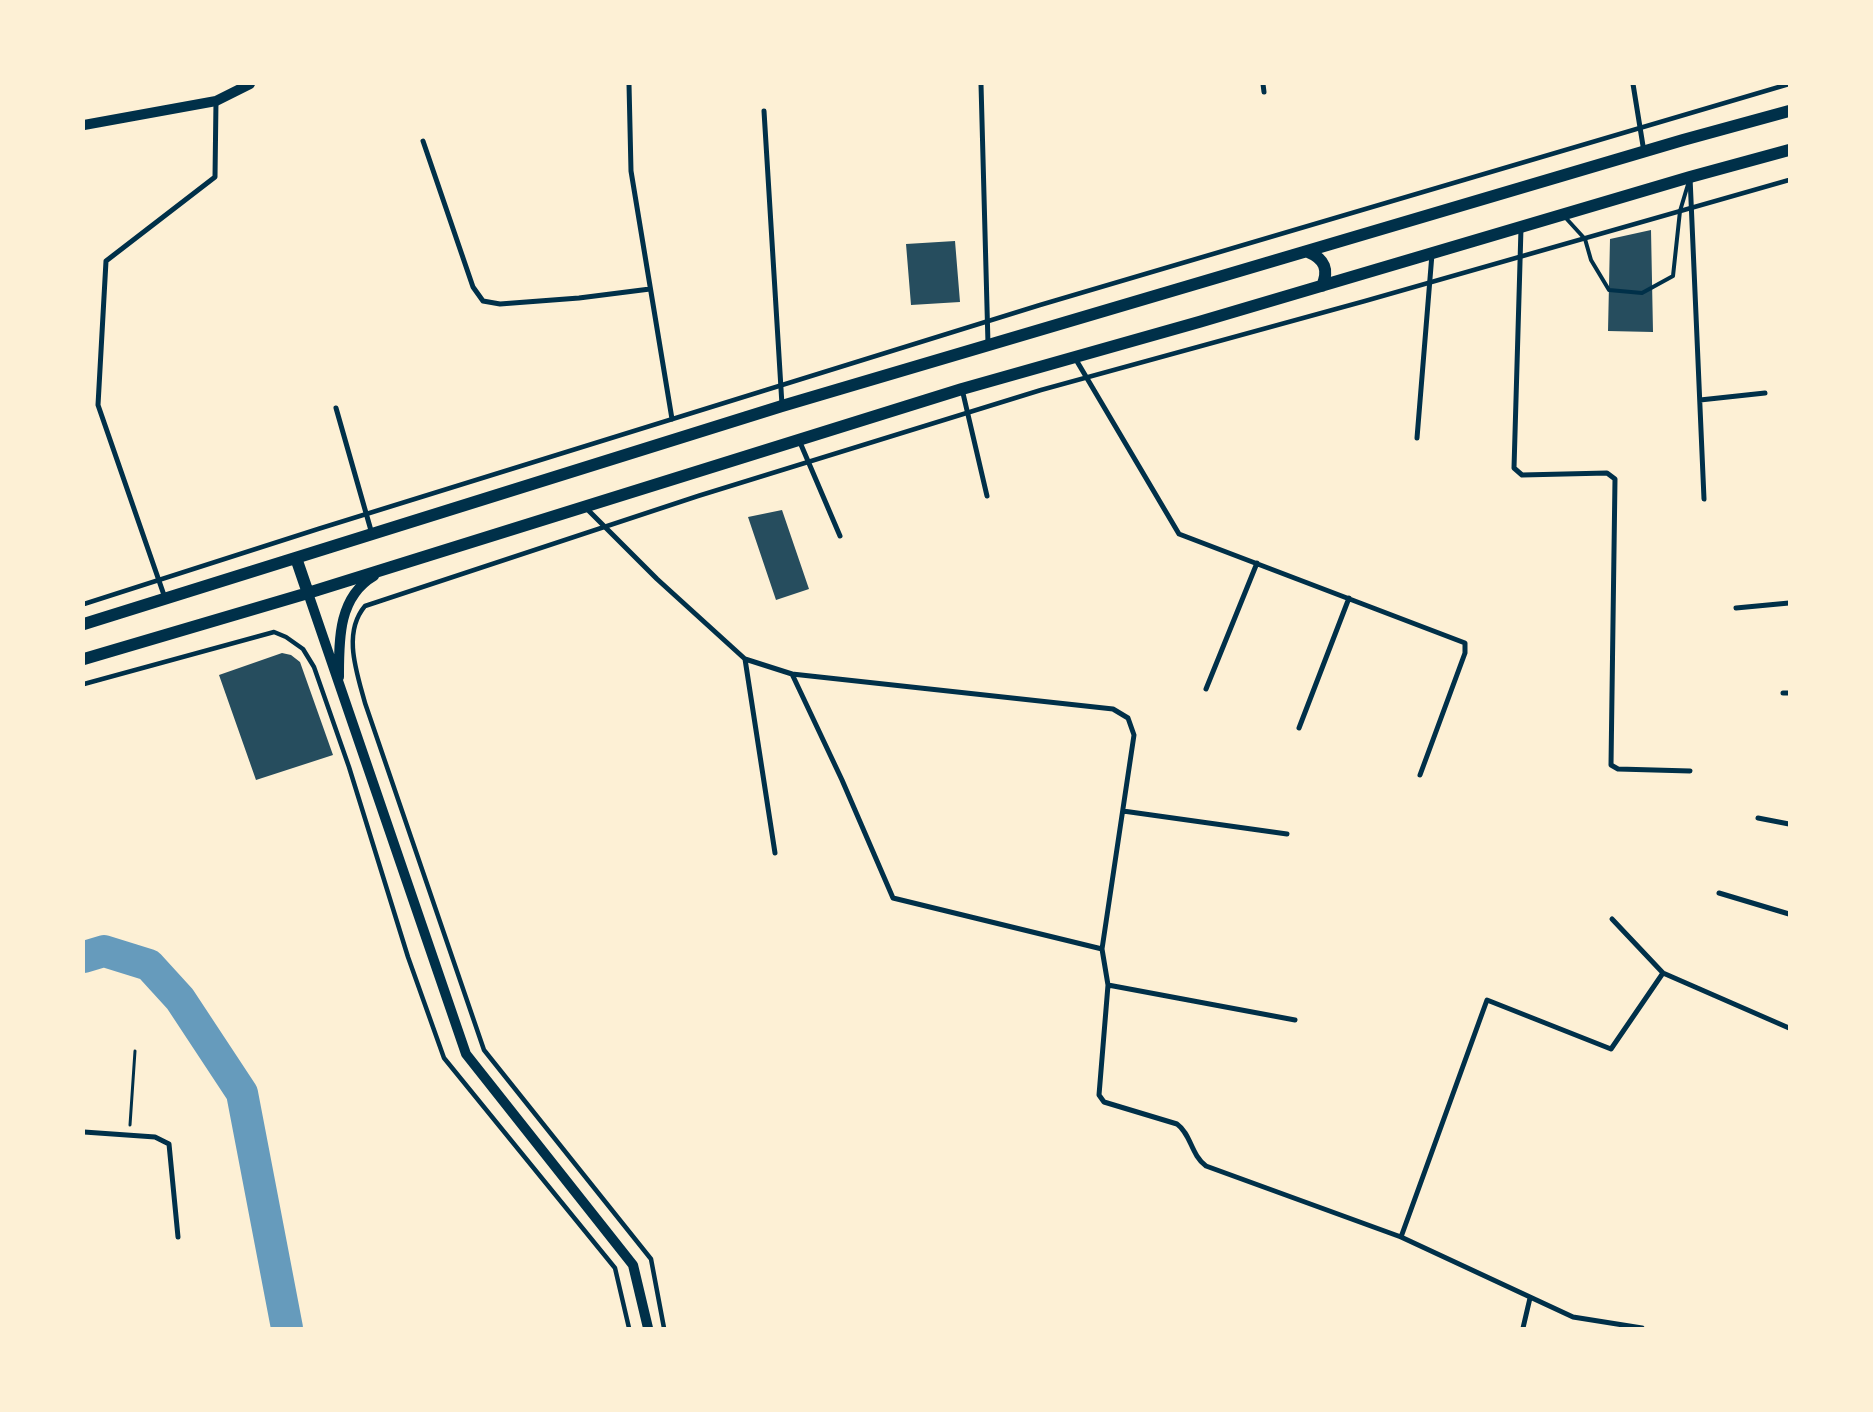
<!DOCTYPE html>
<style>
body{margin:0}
#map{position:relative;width:1873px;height:1412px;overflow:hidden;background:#fdf0d5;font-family:Inter,sans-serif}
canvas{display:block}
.frame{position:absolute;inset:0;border:85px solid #fdf0d5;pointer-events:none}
</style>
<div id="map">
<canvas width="1873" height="1412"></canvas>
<div class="frame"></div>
</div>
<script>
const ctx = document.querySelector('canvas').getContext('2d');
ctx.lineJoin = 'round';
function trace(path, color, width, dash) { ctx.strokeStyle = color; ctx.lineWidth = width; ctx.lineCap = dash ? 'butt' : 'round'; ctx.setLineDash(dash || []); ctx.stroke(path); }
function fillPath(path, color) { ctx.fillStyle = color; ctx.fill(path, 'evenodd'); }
trace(new Path2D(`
 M84 957 104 951 149 965 180 999 242 1093 287 1328`), '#669bbc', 32);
fillPath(new Path2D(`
 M1651 230 1653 332 1608 331 1610 239Z
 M955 241 960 302 911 305 906 244Z
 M782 510 809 589 776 600 748 517Z
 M282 653 291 655 300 662 333 755 256 780 219 675Z`), '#264d5e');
trace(new Path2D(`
 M130 1125 135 1051`), '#003049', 3);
trace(new Path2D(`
 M1564 216 1585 239 1591 260 1609 290 1642 293 1673 276 1680 211 1689 181`), '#003049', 4);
trace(new Path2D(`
 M84 604 318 529 1040 305 1789 84
 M84 684 274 632 286 637 303 649 314 667 349 767 408 957 444 1058 615 1268 629 1328
 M664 1328 651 1259 484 1050 365 703C357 673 342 633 365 606L698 496 1041 390 1365 301 1789 180`), '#003049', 4.5);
trace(new Path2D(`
 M629 84 631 171 672 419
 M981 84 988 344
 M1263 84 1264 92
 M1633 84 1644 152
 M764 111 782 405
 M423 141 473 287 483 301 500 304 579 298 650 289
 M1690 177 1704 499
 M1521 228 1514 468 1522 475 1607 473 1615 479 1611 765 1618 769 1690 771
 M1075 358 1179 534 1465 643V653L1420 775
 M962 389 987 496
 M1700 400 1765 393
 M336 408 372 534
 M1417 438 1432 254
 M799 440 840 536
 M586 508 657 579 745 659 792 674 842 780 893 898 1102 949 1108 985 1099 1095 1104 1102 1177 1124C1191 1134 1191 1155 1206 1166L1401 1237 1573 1317 1642 1328
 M165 598 98 405 106 261 215 177 216 101
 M1736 608 1789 603
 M745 659 775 853
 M792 674 1113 709 1128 718 1134 735 1102 949
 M1206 689 1257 563
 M1783 693H1789
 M1299 728 1349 598
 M1123 811 1287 834
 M1758 818 1789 824
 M1719 893 1789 914
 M1612 919 1663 973 1789 1028
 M1108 985 1295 1020
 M84 1132 155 1137 169 1144 178 1237
 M1401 1237 1487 1000 1611 1049 1663 973
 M1523 1328 1530 1298`), '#003049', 5);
trace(new Path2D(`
 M84 125 216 101 250 84
 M308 593 466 1054 633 1265 648 1328
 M339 677C339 640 338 597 374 576`), '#003049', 10);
trace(new Path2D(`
 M1308 252C1325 259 1329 270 1322 286
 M296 558 308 593
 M84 624 782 406 1683 140 1789 111
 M84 659 308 593 962 389 1199 322 1690 177 1789 150`), '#003049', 12);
</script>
